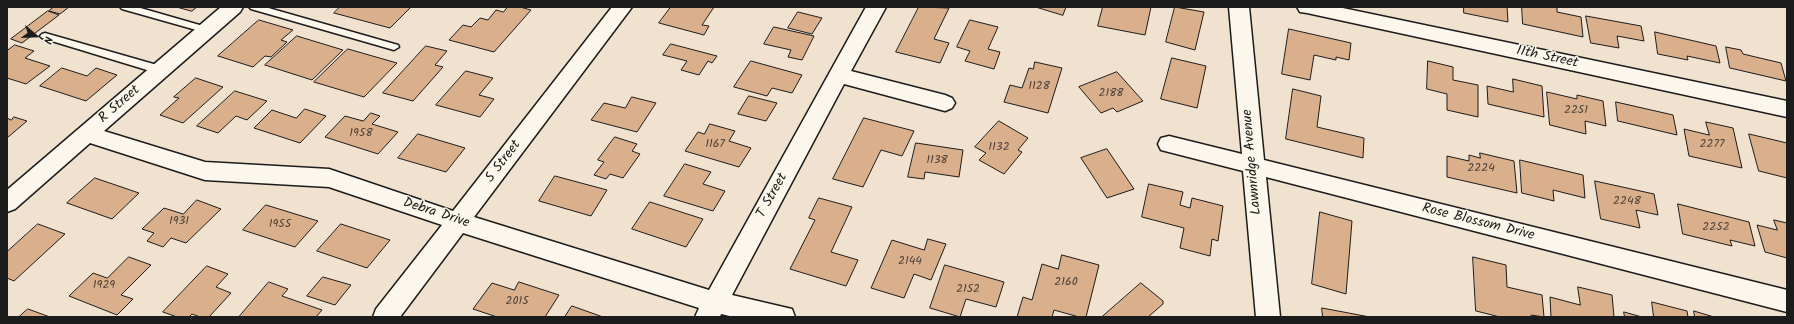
<!DOCTYPE html>
<style>
body{margin:0}
#map{position:relative;width:1794px;height:324px;overflow:hidden;background:#f1e1cf;font-family:Kalam,sans-serif}
canvas{display:block}
.frame{position:absolute;inset:0;border:8px solid #1c1c1c;pointer-events:none}
.north{position:absolute;left:16px;top:16px;width:40px;height:40px;-webkit-text-stroke:3px #fbf7ec;paint-order:stroke;rotate:109deg;font-size:11px;font-weight:700;line-height:16px;text-align:center;color:#1c1c1c}
.north::after{content:'';display:block;margin:auto;width:14px;height:18px;background:#1c1c1c;clip-path:polygon(50% 0,100% 100%,50% 72%,0 100%)}
</style>
<div id="map">
<canvas width="1794" height="324"></canvas>
<div class="frame"></div>
<div class="north">N</div>
</div>
<script>
const ctx = document.querySelector('canvas').getContext('2d');
ctx.lineJoin = 'round';
function fillPath(path, color) { ctx.fillStyle = color; ctx.fill(path, 'evenodd'); }
function trace(path, color, width, dash) { ctx.strokeStyle = color; ctx.lineWidth = width; ctx.lineCap = dash ? 'butt' : 'round'; ctx.setLineDash(dash || []); ctx.stroke(path); }
function write(font, color, halo, rows, align = 'center') {
  ctx.font = font + ' Kalam,sans-serif'; ctx.lineWidth = 3; ctx.setLineDash([]); ctx.textBaseline = 'middle'; ctx.strokeStyle = halo; ctx.fillStyle = color; for (const [text, x, y, turn = 0] of rows) {
    ctx.save(); ctx.translate(x, y); ctx.rotate((+turn || 0) * Math.PI / 180); ctx.textAlign = isNaN(turn) ? turn : align; if (halo) ctx.strokeText(text, 0, 0); ctx.fillText(text, 0, 0); ctx.restore();
  }
}
const building = new Path2D(`
 M54 7H69L60 14 49 11Z
 M177 7H197L192 11Z
 M340 7H411L390 28 334 13Z
 M508 7H520L531 10 494 52 449 40 463 25 471 27 480 18 488 20 496 10 503 12Z
 M671 7H714L702 25 709 26 704 35 659 23Z
 M919 7 949 8 934 39 949 43 940 63 896 52Z
 M1036 7H1066L1063 15Z
 M1103 7H1151L1145 35 1098 26Z
 M1175 7 1204 12 1195 50 1166 42Z
 M1464 7H1507L1508 22 1464 13Z
 M1522 7H1557V12L1581 17 1583 37 1523 24Z
 M48 11 59 15 22 43 11 39Z
 M798 12 822 18 812 34 788 28Z
 M1586 16 1641 26 1644 41 1617 36 1619 48 1591 43Z
 M259 20 293 30 281 40 287 42 271 57 265 56 253 67 218 56Z
 M970 20 998 27 988 49 1000 52 994 69 965 61 970 51 957 47Z
 M774 27 814 36 802 60 788 57 791 50 764 44Z
 M1289 29 1351 43 1349 60 1336 57V60L1314 55 1310 80 1282 74Z
 M1655 32 1716 46 1720 63 1687 56 1688 60 1658 54Z
 M297 36 343 50 312 80 265 65Z
 M671 44 717 56 712 63 708 61 699 75 681 70 687 61 663 55Z
 M15 45 34 51 25 58 50 66 26 84 7 78V51Z
 M426 46 447 51 435 65 443 67 413 101 383 93Z
 M1726 47 1741 50 1743 54 1781 63 1786 81 1730 68Z
 M348 49 397 63 364 97 314 82Z
 M1172 58 1206 66 1197 108 1161 99Z
 M751 61 802 75 792 93 772 88 767 96 734 87Z
 M1428 61 1453 67V80L1478 85V117L1447 110V94L1427 89Z
 M1035 62 1062 68 1048 113 1004 102 1010 85 1022 88 1029 68 1033 69Z
 M62 68 87 76 96 68 117 75 86 101 40 86Z
 M466 71 493 78 479 95 494 99 480 117 436 105Z
 M1117 72 1143 101 1117 112 1113 108 1101 113 1079 87Z
 M196 78 223 87 183 123 160 115 179 98 174 97Z
 M1513 79 1542 86 1544 117 1488 104 1487 86 1513 92Z
 M1293 89 1321 96 1317 127 1364 138 1363 158 1286 139Z
 M235 91 267 101 247 120 236 116 218 133 197 126Z
 M1547 92 1577 99V95L1603 101 1606 126 1585 121 1586 134 1550 125Z
 M749 96 777 103 766 121 738 114Z
 M632 97 656 103 637 132 591 120 604 103 625 108Z
 M1616 102 1673 115 1677 135 1618 121Z
 M305 109 326 116 300 143 254 128 272 110 296 118Z
 M371 113 380 116 372 124 398 132 378 154 325 137 345 116 363 121Z
 M14 117 27 121 7 138V118L11 120Z
 M864 118 914 131 902 156 881 150 863 187 833 179Z
 M999 121 1028 138 1018 150 1022 152 1004 174 979 160 986 153 975 147Z
 M1706 122 1733 128 1742 168 1689 156 1684 129 1709 135Z
 M710 124 735 131 729 141 751 148 739 167 685 151 698 132 704 134Z
 M418 134 465 148 446 172 398 158Z
 M1749 134 1787 143V178L1759 171Z
 M615 137 637 144 632 151 640 154 623 178 610 174 606 179 594 175 604 162 598 160Z
 M916 143 963 150 959 177 925 172 924 179 908 177Z
 M1107 149 1134 189 1107 198 1081 158Z
 M1480 153 1514 161 1517 193 1447 177V156L1469 161V155L1480 158Z
 M1520 160 1583 175 1585 198 1553 190 1554 201 1522 193Z
 M685 164 711 172 703 184 725 191 713 211 664 196Z
 M555 176 607 190 591 216 539 201Z
 M95 178 139 193 112 219 67 203Z
 M1595 181 1654 194 1658 215 1636 210 1640 228 1601 219Z
 M1149 184 1183 192 1180 205 1190 208 1192 198 1223 206 1218 241 1212 239 1210 256 1180 248 1184 228 1142 217Z
 M819 198 852 207 831 252 858 260 846 286 790 269 815 220 809 218Z
 M197 200 221 209 186 243 171 238 163 247 147 241 154 233 142 229 164 208 183 214Z
 M650 202 703 219 686 247 632 229Z
 M1678 204 1749 222 1755 246 1730 240 1732 246 1683 234Z
 M266 205 318 221 295 247 243 230Z
 M1320 212 1352 221 1346 294 1312 284Z
 M1774 220 1787 223V258L1765 252 1757 225 1777 230Z
 M38 224 65 234 14 281 7 278V252Z
 M341 224 390 240 367 268 317 251Z
 M928 239 946 244 931 280 914 274 904 298 871 288 892 240 924 250Z
 M1062 255 1099 265 1086 317H1079L1054 310 1052 317H1017L1023 297 1032 300 1042 264 1058 269Z
 M129 257 151 265 121 295 133 299 117 315 69 296 93 273 107 278Z
 M1473 257 1506 265 1507 287 1542 295 1544 317 1531 315V317H1500L1476 311Z
 M945 265 1004 282 996 307 966 299 960 317 930 308Z
 M207 266 228 274 216 287 231 293 209 317H200L192 314 189 317H177L163 312Z
 M323 277 351 285 335 305 307 296Z
 M269 282 288 289 282 296 322 310 316 317H239Z
 M519 282 559 295 545 317H497L473 309 492 283 514 290Z
 M1141 283 1163 301V304L1148 317H1102Z
 M1578 287 1612 295 1614 317H1551L1550 297 1580 305Z
 M1652 302 1687 311 1688 317H1654Z
 M572 306 603 317H565Z
 M1322 308 1370 317H1323Z
 M28 309 50 317H19Z
 M1694 311 1714 317H1695Z
 M1624 312 1642 317H1625Z`);
fillPath(building, '#daaf8b');
trace(building, '#1c1c1c', 1);
const service = new Path2D(`
 M120 7H137L210 28 212 30 207 33 122 9Z
 M249 7H265L398 45 399 47 394 50 251 9Z
 M45 33 164 67 165 70 160 74 42 38 40 36 42 34Z`);
const minor = new Path2D(`
 M221 7H243L240 12 104 131 205 162 329 169 453 211 612 7H632L474 217 709 290 866 7H886L851 71 945 95 952 98 955 103 952 108 945 111 844 84 732 295 792 309 795 317H734L721 314 720 317H695L699 308 463 233 400 317H373L376 309 442 225 329 187 205 180 90 143 15 209 7 212V190Z
 M1229 7H1249L1264 160 1787 290V312L1266 177 1280 317H1256L1243 171 1161 150 1158 144 1161 138 1169 136 1242 154Z
 M1297 7H1338L1787 101V117L1307 13 1300 12Z`);
trace(service, '#1c1c1c', 3);
trace(minor, '#1c1c1c', 3);
fillPath(service, '#fbf7ec');
fillPath(minor, '#fbf7ec');
write('12px', '#4c4138', null, [
 ["1128",1039,87],
 ["2188",1111,94],
 ["2251",1576,111],
 ["1958",361,134],
 ["1167",715,145],
 ["2277",1712,145],
 ["1132",999,148],
 ["1138",937,161],
 ["2224",1481,169],
 ["2248",1627,202],
 ["1931",179,222],
 ["1955",280,225],
 ["2252",1716,228],
 ["2144",910,262],
 ["2160",1066,283],
 ["1929",104,286],
 ["2152",968,290],
 ["2015",517,302]
]);
write('14px', '#1c1c1c', '#fbf7ec', [
 ["11th Street",1547,58,12],
 ["R Street",120,105,-41],
 ["S Street",504,162,-53],
 ["Lawnridge Avenue",1253,162,-95],
 ["T Street",773,196,-61],
 ["Debra Drive",436,214,18],
 ["Rose Blossom Drive",1478,223,14]
]);
</script>
